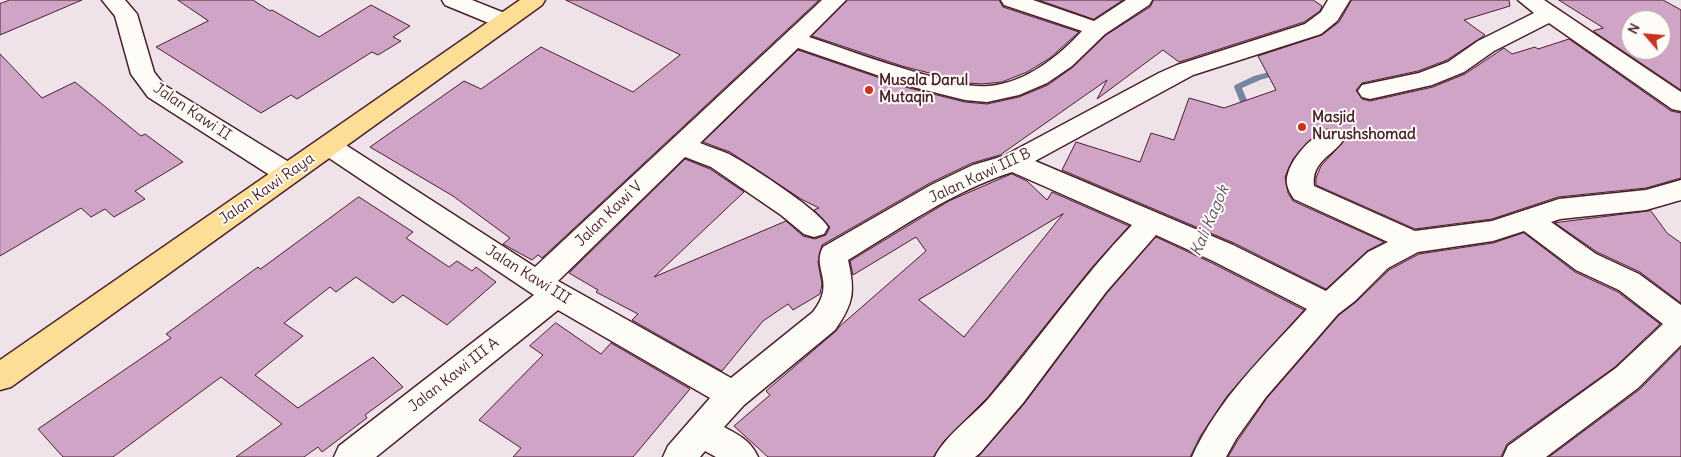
<!DOCTYPE html>
<style>
body{margin:0}
#map{position:relative;width:1681px;height:457px;overflow:hidden;background:#f0e2e9;font-family:Delius,sans-serif}
canvas{display:block}
.north{position:absolute;left:1621px;top:10px;width:50px;height:50px;box-sizing:border-box;background:#fdfcf7;border:1px solid #b5a4a5;border-radius:50%;rotate:297deg;font-size:14px;font-weight:700;line-height:20px;text-align:center;color:#4a1f2b}
.north::after{content:'';display:block;margin:auto;width:18px;height:22px;background:#c8321e;clip-path:polygon(50% 0,100% 100%,50% 72%,0 100%)}
</style>
<div id="map">
<canvas width="1681" height="457"></canvas>
<div class="north">N</div>
</div>
<script>
const ctx = document.querySelector('canvas').getContext('2d');
ctx.lineJoin = 'round';
function fillPath(path, color) { ctx.fillStyle = color; ctx.fill(path, 'evenodd'); }
function trace(path, color, width, dash) { ctx.strokeStyle = color; ctx.lineWidth = width; ctx.lineCap = dash ? 'butt' : 'round'; ctx.setLineDash(dash || []); ctx.stroke(path); }
function write(font, color, halo, rows, align = 'center') {
  ctx.font = font + ' Delius,sans-serif'; ctx.lineWidth = 4; ctx.setLineDash([]); ctx.textBaseline = 'middle'; ctx.strokeStyle = halo; ctx.fillStyle = color; for (const [text, x, y, turn = 0] of rows) {
    ctx.save(); ctx.translate(x, y); ctx.rotate((+turn || 0) * Math.PI / 180); ctx.textAlign = isNaN(turn) ? turn : align; if (halo) ctx.strokeText(text, 0, 0); ctx.fillText(text, 0, 0); ctx.restore();
  }
}
fillPath(new Path2D(`
 M1277 70H1280L1281 72 1280 74 1260 80 1242 88 1252 112 1248 115 1245 114 1234 87 1235 85 1254 76Z`), '#7486a1');
const building = new Path2D(`
 M10 0H82L0 35V4Z
 M178 0H253L270 11 272 10 319 37 371 5 410 26 393 37 401 41 378 55 372 52 297 99 291 95 261 113 156 47 208 21Z
 M566 0H819L542 258 538 255 532 260 503 244 510 238 453 196 370 147 464 81 481 89 541 47 633 92 680 55Z
 M848 0H999L1003 7 1079 32 1050 58 1027 72 1002 82 982 84 968 83 902 66 812 36Z
 M1039 0H1123L1094 19Z
 M1154 0H1313L1322 6 1320 11 1304 22 1179 62 1163 50 1097 99 1107 80 1000 155 972 163 930 183 822 245 818 262 822 284 820 294 793 310 788 304 763 321 722 371 632 320 638 314 596 292 598 290 569 273 685 159 710 169 744 192 654 277 786 221 803 236 815 239 826 235 830 227 814 210 819 208 801 199 730 152 703 142 798 50 909 88 965 102 987 104 1019 97 1048 85 1073 67 1106 35 1150 7Z
 M1352 0H1509L1510 6 1464 20 1485 35 1447 60 1418 71 1362 83 1356 90 1362 99 1370 101 1433 87 1465 74 1504 48 1512 54 1535 47 1538 49 1569 39 1671 111 1681 113V178L1646 188 1558 197 1492 219 1415 229 1316 185V178L1321 166 1346 139 1341 131 1327 129 1313 137 1293 159 1285 177 1288 193 1293 201 1384 242 1367 251 1326 289 1234 243 1062 170 1076 142 1140 162 1151 133 1174 140 1189 98 1224 108 1276 90 1258 56 1322 35 1339 22Z
 M1559 0H1663L1681 10V90L1593 31 1603 28ZM1631 20H1661V50H1631Z
 M0 54 42 98 75 82 141 136 145 134 183 162 135 191 145 199 114 217 105 209 91 217 81 208 0 256Z
 M1012 174 1027 181 1047 200 1052 192 1129 226 1093 266 988 397 944 441 933 457H768L734 426 770 395 766 391 836 331 840 326 926 251 916 237 853 275 850 261 949 201ZM1063 214 964 337 919 300Z
 M359 197 413 232 406 238 449 267 457 261 472 271 476 267 496 282 447 325 403 295 393 303 356 277 336 292 330 287 284 323 303 336 255 375 298 408 373 357 403 387 365 415 367 418 322 452 318 447 304 457H236L282 424 221 377 113 457H63L38 429 171 338 166 334 258 267 260 269Z
 M1651 211 1667 233 1681 243V303L1640 272 1597 252 1555 223Z
 M1524 233 1575 272 1618 292 1660 324 1615 367 1507 444 1501 457H1228L1238 440 1267 398 1339 315 1356 302 1389 270 1419 254 1493 243Z
 M1156 237 1212 263 1304 310 1227 396 1201 435 1190 457H978L1024 404 1107 293Z
 M556 323 601 354 611 343 690 389 633 457H513L521 448 479 420 543 355 530 346Z
 M1681 348V457H1549L1639 390Z`);
fillPath(building, '#d0a4c7');
trace(building, '#4a1f2b', 1);
const minor = new Path2D(`
 M102 0H125L137 14 154 72 164 85 297 167 301 174 297 181 288 183 279 181 148 97 131 74 115 16Z
 M442 0H472L512 16 515 21 512 26 504 28 496 26 445 5Z
 M822 0H846L809 37C850 51 891 66 933 77 951 81 970 88 989 86 1025 83 1058 57 1082 31L1004 5 1001 0H1033L1094 21 1126 0H1152L1149 5 1105 34 1072 66 1047 83 1019 95 987 102 965 100 909 86 798 48 700 143C709 147 720 150 729 154 749 165 818 209 828 227L824 234 814 237 804 234 781 215 711 167 685 157 558 281 731 378 813 312C837 282 811 269 823 247L931 185 973 165 1004 156 1159 73 1177 65 1305 24 1321 12 1328 0H1350L1337 21 1321 34 1193 75 1035 161 1233 245 1326 291 1368 252 1388 242 1294 199C1291 194 1288 190 1287 184 1284 166 1311 134 1328 131 1333 130 1336 132 1340 133L1344 139C1333 156 1311 161 1314 186L1415 231 1492 221 1559 199 1646 190 1681 180V200L1646 210 1560 219 1551 222 1596 254 1639 274 1681 305V345L1638 388 1546 457H1503L1508 446 1616 368 1663 324 1619 290 1576 270 1524 231 1493 241 1418 252 1388 268 1355 301 1338 314 1266 397 1236 439 1226 457H1192C1218 399 1265 355 1307 309L1213 261 1156 235 1106 292 1023 403 980 453 975 457H935C944 437 973 416 989 398 1038 341 1080 279 1132 225L1012 172C953 191 901 228 848 260 855 291 854 303 835 330L744 405 724 427C739 435 751 441 758 457H716L705 451 700 457H663L668 446 710 398 558 310 376 457H334L339 446 534 295 320 152 316 146 320 140 329 137 338 140 535 267Z
 M1518 0H1544L1681 92V111L1672 109 1549 23 1494 51 1464 72 1432 85 1370 99 1362 97 1358 91 1362 85 1419 73 1448 62 1478 41 1534 13Z`);
const major = new Path2D(`
 M520 0H545L542 5 11 387 0 390V360Z`);
trace(minor, '#4a1f2b', 3);
trace(major, '#4a1f2b', 3);
fillPath(minor, '#fdfcf7');
fillPath(major, '#fcde96');
for (const [x, y, r, color] of [
 [869,90,5,"#c8321e"],
 [1302,127,5,"#c8321e"]
]) { const dot = new Path2D(); dot.arc(x, y, r, 0, 2 * Math.PI); ctx.fillStyle = color; ctx.fill(dot); trace(dot, '#fdfcf7', 2); }
write('bold 15px', '#4a1f2b', '#fdfcf7', [
 ["Musala Darul",879,81],
 ["Mutaqin",879,98],
 ["Masjid",1312,118],
 ["Nurushshomad",1312,135]
], 'left');
write('15px', '#4a1f2b', '#fdfcf7', [
 ["Jalan Kawi II",192,112,34],
 ["Jalan Kawi III B",980,176,-25],
 ["Jalan Kawi Raya",267,189,-35],
 ["Jalan Kawi V",609,214,-44],
 ["Jalan Kawi III",528,275,32],
 ["Jalan Kawi III A",454,375,-38]
]);
write('italic 16px', '#5f5266', '#fdfcf7', [
 ["Kali Kagok",1210,221,-67]
]);
</script>
